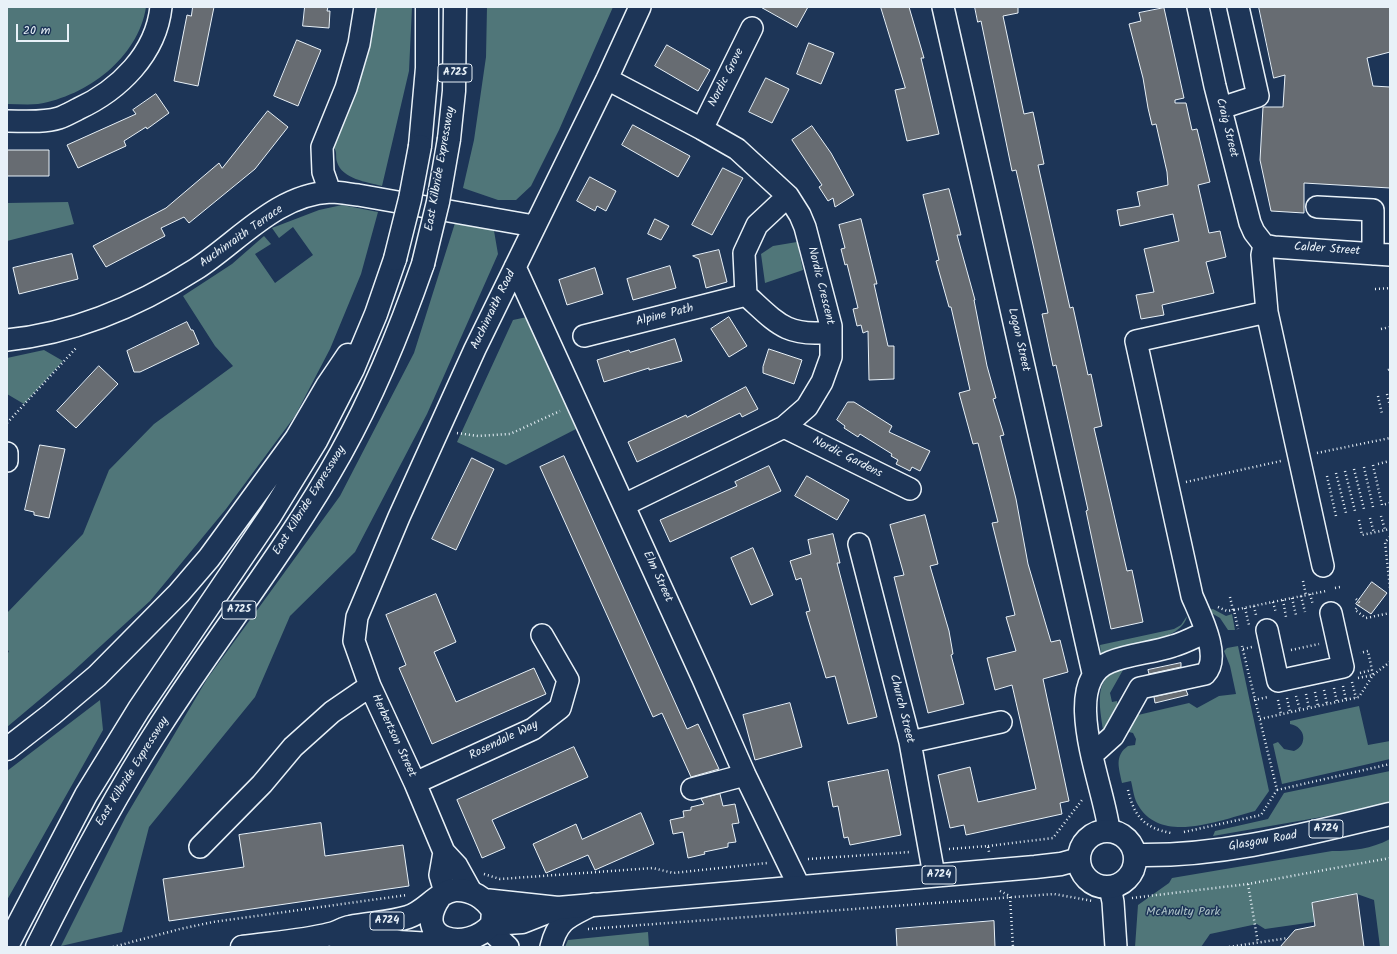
<!DOCTYPE html>
<style>
body{margin:0}
#map{position:relative;width:1397px;height:954px;overflow:hidden;background:#1d3557;font-family:Kalam,sans-serif}
canvas{display:block}
.frame{position:absolute;inset:0;border:8px solid #e8f1f8;pointer-events:none}
.scale{position:absolute;left:16px;top:24px;width:53px;height:18px;box-sizing:border-box;border:2px solid #e8f1f8;border-top:0;padding-left:5px;font-size:12px;line-height:14px;white-space:nowrap;color:#e8f1f8;-webkit-text-stroke:3px #1d3557;paint-order:stroke}
</style>
<div id="map">
<canvas width="1397" height="954"></canvas>
<div class="frame"></div>
<div class="scale">20 m</div>
</div>
<script>
const ctx = document.querySelector('canvas').getContext('2d');
ctx.lineJoin = 'round';
function fillPath(path, color) { ctx.fillStyle = color; ctx.fill(path, 'evenodd'); }
function trace(path, color, width, dash) { ctx.strokeStyle = color; ctx.lineWidth = width; ctx.lineCap = dash ? 'butt' : 'round'; ctx.setLineDash(dash || []); ctx.stroke(path); }
function write(font, color, halo, rows, align = 'center') {
  ctx.font = font + ' Kalam,sans-serif'; ctx.lineWidth = 3; ctx.setLineDash([]); ctx.textBaseline = 'middle'; ctx.strokeStyle = halo; ctx.fillStyle = color; for (const [text, x, y, turn = 0] of rows) {
    ctx.save(); ctx.translate(x, y); ctx.rotate((+turn || 0) * Math.PI / 180); ctx.textAlign = isNaN(turn) ? turn : align; if (halo) ctx.strokeText(text, 0, 0); ctx.fillText(text, 0, 0); ctx.restore();
  }
}
fillPath(new Path2D(`
 M7 7H146C138 58 87 96 38 104 28 105 17 104 7 104Z
 M371 7H412L409 71 382 186C367 182 342 179 337 162 335 156 338 152 333 147L360 80Z
 M487 7H613L559 130 531 186 516 200H498L463 188 474 140 486 57Z
 M68 202 74 224 7 241V203Z
 M342 205 378 212 361 274 330 349 295 416 226 509 150 601 69 675 7 727V653L9 652 7 648V613L83 534 109 470 154 424 233 366 215 346 183 296 232 264 264 236 271 244 255 254 275 283 313 255 293 227 279 238 272 228 319 210Z
 M455 223 493 225 498 254 427 414 355 552 290 616 255 697 149 827 122 932 61 946 126 816 207 679 340 496 414 353Z
 M797 242 803 270 765 283 761 254 773 246Z
 M527 317 576 429 506 465 457 442 513 320Z
 M44 350 63 361 24 404 7 394V358Z
 M1213 609 1226 616 1232 614 1235 630H1228L1220 618 1206 610Z
 M1187 616C1182 641 1130 645 1108 650L1101 654 1100 645 1174 629 1181 625Z
 M1238 646 1269 791 1255 811C1220 820 1161 845 1138 805 1134 799 1133 789 1131 781L1122 783C1119 768 1114 756 1128 746L1135 745 1136 739 1133 733 1129 732 1124 735 1138 715 1189 703 1197 708 1219 696 1236 694 1230 666 1224 651 1227 648Z
 M1123 670 1110 693 1112 702 1117 701 1118 710 1105 730H1103C1100 707 1092 675 1123 670Z
 M100 700 103 730 7 900V771Z
 M1359 706 1368 745 1390 741V759L1282 784 1273 744 1278 742 1284 749 1294 751C1308 745 1306 727 1290 724V721Z
 M1390 771V802L1333 815 1213 836 1215 831 1268 819 1284 793Z
 M1390 839V947H1380L1374 900 1357 894 1312 903 1314 922 1265 929 1257 924 1210 934 1201 947H1135L1138 905 1169 883 1172 878 1332 851C1353 851 1371 849 1390 839Z
 M648 932 649 947H565L568 940Z`), '#507679');
const building = new Path2D(`
 M193 7H214L198 86 174 81 187 15 191 16Z
 M305 7H328L327 11H330L329 28 303 26Z
 M761 7H808L797 27Z
 M881 7H909L924 58H921L939 134 907 141 895 90 905 88Z
 M975 7H1018V13L1003 16 1024 114 1033 112 1044 164 1038 165 1052 228 1070 308 1073 307 1088 375 1091 374 1102 426 1094 428 1127 571 1132 570 1143 622 1111 629 1086 511 1088 510 1056 365 1053 366 1050 352 1042 314 1048 313 1034 249 1016 170 1012 171 981 21 978 22Z
 M1259 7H1390V52L1367 58 1373 86 1390 87V188L1304 183V213L1271 211 1260 160 1263 107H1283L1285 75 1274 78Z
 M1164 8 1184 98 1175 100V103H1186L1192 130 1197 129 1210 182 1198 185 1209 233 1220 231 1226 257 1206 262 1214 293 1162 305 1164 315 1141 319 1136 295 1154 292 1144 249 1179 241 1173 214 1120 226 1117 210 1140 206 1137 192 1168 185 1167 172 1156 124 1152 125 1148 108 1143 78 1129 24 1141 21 1139 13Z
 M297 40 321 50 298 106 274 96Z
 M809 43 834 53 821 84 797 74Z
 M667 45 710 70 698 91 655 66Z
 M766 78 789 89 772 123 749 112Z
 M156 94 169 113 147 129 146 127 124 141 126 146 78 168 67 145 136 114 133 110Z
 M268 111 288 127 255 169 189 223 184 217 161 228 165 236 106 267 93 246 166 208 219 163 222 168Z
 M633 125 690 156 678 177 622 145Z
 M812 126 831 153 854 195 835 207 833 198 828 201 819 187 822 185 792 140Z
 M7 150H49V176H7Z
 M723 168 743 178 712 235 692 225Z
 M590 177 616 191 606 211 597 206 595 211 577 201Z
 M949 189 961 235H957L975 300H974L987 366 996 398 993 399 1004 435 1000 436 1016 499 1028 564 1051 642 1060 640 1068 672 1043 679 1069 801 1060 803 1062 814 966 835 964 825 950 828 938 775 970 767 978 802 1036 789 1012 685 995 690 987 658 1016 651 1006 617 1015 615 992 523 998 522 978 443 973 444 959 393 970 390 951 307H949L936 261 939 260 923 195Z
 M655 219 669 226 661 240 648 234Z
 M861 219 877 284H874L888 346H894V379L869 380 868 331 863 333 861 325 857 326 853 309 858 308 847 264 845 265 841 249 845 248 839 225Z
 M719 250 727 282 706 288 699 259 693 256Z
 M72 254 78 279 19 294 13 268Z
 M670 266 676 288 633 300 627 279Z
 M595 268 603 294 567 305 559 280Z
 M729 317 747 346 729 357 711 329Z
 M187 322 191 330H193L199 344 140 372H134L127 351Z
 M675 339 682 361 649 370V368L604 382 597 360 629 350 630 352Z
 M769 349 802 360 794 384 763 373V367Z
 M99 366 118 384 76 428 57 411Z
 M746 387 758 409 742 417 740 413 637 462 628 442 686 415 687 417Z
 M848 402H854L892 426 889 432 930 451 920 471 912 467 910 471 896 464 898 460 891 456 892 454 860 434 858 437 844 428 845 426 837 420Z
 M40 445 65 449 49 518 34 515V512L25 510Z
 M564 456 687 729 698 724 719 769 691 777 662 713 653 717 540 467Z
 M472 458 494 469 456 550 432 539Z
 M769 466 781 491 670 542 660 520 737 486 735 482Z
 M807 476 849 500 837 520 795 496Z
 M925 515 938 564 930 566 949 631 953 654 951 655 964 704 928 713 894 577 904 575 890 525Z
 M833 534 840 563H837L877 717 848 724 835 676 826 678 806 612 810 611 801 578 796 580 790 561 811 554 808 540Z
 M753 548 773 595 751 605 731 558Z
 M1372 582 1387 593 1371 614 1356 604Z
 M436 594 456 642 434 652 456 702 534 668 546 694 432 744 399 668 406 665 386 615Z
 M1181 663V667L1149 674 1148 670Z
 M1186 690 1188 695 1155 703 1154 697Z
 M790 703 802 747 755 760 743 715Z
 M574 747 588 777 492 820 505 848 482 858 457 800Z
 M888 770 901 835 850 845 848 837 844 838 838 806 833 807 828 782Z
 M720 794 723 806 735 804 739 823 732 824 736 842 728 843V847L704 852 705 854 688 858 683 832 673 834 670 820 684 817 683 811 691 810V807L704 804 701 799Z
 M641 813 654 844 595 870 588 855 546 873 533 844 576 824 582 839Z
 M321 823 325 856 403 845 409 886 169 921 163 879 244 867 239 835Z
 M1357 894 1364 947H1280L1295 930 1315 926 1312 903Z
 M994 921 995 947H897L896 929Z`);
fillPath(building, '#676c72');
trace(building, '#e8f1f8', 1);
const minor = new Path2D(`
 M943 7 1093 673
 M1198 7 1215 86 1250 223 1254 232 1264 245
 M607 79 702 129 737 149 788 196 800 215 805 227 831 326V357L822 382 807 407 784 427 624 505
 M1221 108 1258 96 1238 7
 M7 121C23 121 43 123 59 118 65 116 72 112 78 109 119 90 156 54 161 7
 M702 129 752 28
 M330 192 323 172 322 147 346 88 359 44 365 7
 M788 196 757 225 744 253 746 295C777 323 786 337 830 332
 M1317 207 1373 210V254
 M1264 245 1262 255 1267 312 1323 566
 M1264 245 1274 247 1390 255
 M515 267 703 679 745 775 799 886
 M584 336 746 295
 M7 340C76 333 138 306 196 269 238 242 277 194 331 192 340 192 349 194 358 195L534 226
 M784 427 910 489
 M7 453V461
 M859 544 910 742 934 875
 M1267 630 1278 681 1343 667 1331 613
 M910 742 1001 722
 M1093 754 1113 736 1140 688 1205 674C1222 657 1200 615 1192 596L1136 341 1267 312
 M415 783 533 729 560 708 568 680 542 635
 M692 789 745 775
 M1109 831C1106 791 1057 682 1110 662 1130 654 1152 653 1173 646 1184 643 1195 637 1206 632
 M200 847 262 784 293 747 332 712 370 686
 M444 852 440 875 445 892
 M1110 887 1113 902 1116 947
 M472 893 457 866 444 852 415 783 370 686 354 641 357 617 399 517 475 349 607 79 640 7
 M489 929 508 947
 M551 947C558 918 570 917 594 904`);
const major = new Path2D(`
 M1079 859a28 28 0 1 1 56 0a28 28 0 1 1-56 0Z
 M1135 855C1222 857 1307 834 1390 814
 M484 900 558 908 1035 867 1061 864 1079 859
 M492 924 522 922 555 909
 M332 935C351 942 362 940 381 941 405 942 426 945 450 943
 M242 947C270 943 303 941 330 934 337 933 343 928 350 927 369 923 389 923 408 917 425 912 437 892 455 890 471 889 485 898 493 911L492 924C467 954 410 940 440 897`);
const highway = new Path2D(`
 M449 139 454 91 455 7
 M420 146 427 68V7
 M7 749 52 714 97 676 179 593 209 558 296 439 327 386 348 355
 M7 946 86 795 139 709 270 516 316 441 353 369 376 314 395 259
 M37 947C75 871 114 797 160 726 219 634 288 548 341 453 375 392 400 330 423 264
 M244 947H245`);
trace(minor, '#e8f1f8', 24);
trace(major, '#e8f1f8', 25);
trace(highway, '#e8f1f8', 25);
trace(new Path2D(`
 M1375 289 1390 288
 M1381 329 1390 327
 M1388 370 1390 369
 M1387 394 1390 406
 M1378 396 1382 414
 M7 423 77 347
 M457 433 478 436 510 434 560 411
 M1317 453 1390 438
 M1378 464 1390 461
 M1373 465 1382 505 1390 503
 M1364 467 1373 507
 M1354 469 1364 509
 M1345 471 1355 511
 M1336 473 1346 513
 M1327 476 1336 516
 M1186 482 1281 461
 M1381 516 1385 530
 M1370 518 1374 533
 M1359 520 1362 535 1390 529
 M1390 537 1385 542 1390 588
 M1303 581 1306 595
 M1335 588 1340 587 1342 589
 M1310 594 1313 605
 M1301 596 1305 612
 M1230 597 1233 610
 M1292 598 1296 615
 M1356 599 1360 603 1355 610 1366 618 1390 613
 M1283 600 1286 617
 M1273 602 1276 613
 M1254 606 1256 615
 M1218 607 1227 611 1234 610 1238 629
 M1245 608 1249 625
 M1234 610 1326 591
 M1243 649 1252 647
 M1291 650 1319 644
 M1360 673 1372 670
 M1358 678 1373 675 1368 651 1360 653
 M1352 682 1356 698
 M1343 686 1346 700
 M1334 688 1337 702
 M1324 690 1327 704
 M1315 692 1318 706
 M1306 694 1309 708
 M1296 696 1300 710
 M1287 698 1290 712
 M1254 700 1268 697
 M1278 700 1281 714
 M1260 719 1359 697 1373 675 1390 662
 M1128 790C1134 816 1144 828 1171 833
 M1277 790 1390 764
 M1184 832 1261 815 1277 790 1242 646
 M988 846 1053 838 1082 800
 M949 849 988 846 989 852
 M808 859 910 852
 M484 874 500 879 653 868 673 873 767 863
 M1248 884 1258 943
 M1000 891 1010 896
 M1010 897 1013 947
 M1132 898 1248 884 1390 858
 M588 929 1054 894 1093 901
 M113 947 180 929 213 922 407 895
 M1229 947 1288 938`), '#e8f1f8', 2.5, [1, 3]);
trace(minor, '#1d3557', 21);
trace(major, '#1d3557', 22);
trace(highway, '#1d3557', 22);
const highwayBridge = new Path2D(`
 M395 259 410 199 420 146
 M423 264 438 202 449 139`);
trace(highwayBridge, '#e8f1f8', 25, []);
trace(highwayBridge, '#1d3557', 22);
for (const [x, y, w] of [
 [455,73,34],
 [239,610,34],
 [1326,829,34],
 [939,875,34],
 [387,921,34]
]) { const box = new Path2D(); box.roundRect(x - w / 2, y - 9, w, 18, 3); ctx.fillStyle = '#1d3557'; ctx.fill(box); trace(box, '#e8f1f8', 1); }
write('bold 11px', '#e8f1f8', null, [
 ["A725",455,73],
 ["A725",239,610],
 ["A724",1326,829],
 ["A724",939,875],
 ["A724",387,921]
]);
write('12px', '#e8f1f8', '#1d3557', [
 ["Nordic Grove",727,78,-63],
 ["Craig Street",1226,128,76],
 ["East Kilbride Expressway",441,169,-80],
 ["Auchinraith Terrace",242,237,-35],
 ["Calder Street",1327,250,4],
 ["Nordic Crescent",820,286,76],
 ["Auchinraith Road",494,310,-64],
 ["Alpine Path",665,316,-14],
 ["Logan Street",1018,340,77],
 ["Nordic Gardens",847,458,27],
 ["East Kilbride Expressway",310,501,-58],
 ["Elm Street",657,577,65],
 ["Church Street",901,709,76],
 ["Herbertson Street",393,736,65],
 ["Rosendale Way",504,741,-26],
 ["East Kilbride Expressway",133,772,-58],
 ["Glasgow Road",1263,842,-10]
]);
write('12px', '#abc0c5', '#1d3557', [
 ["McAnulty Park",1183,913]
]);
</script>
